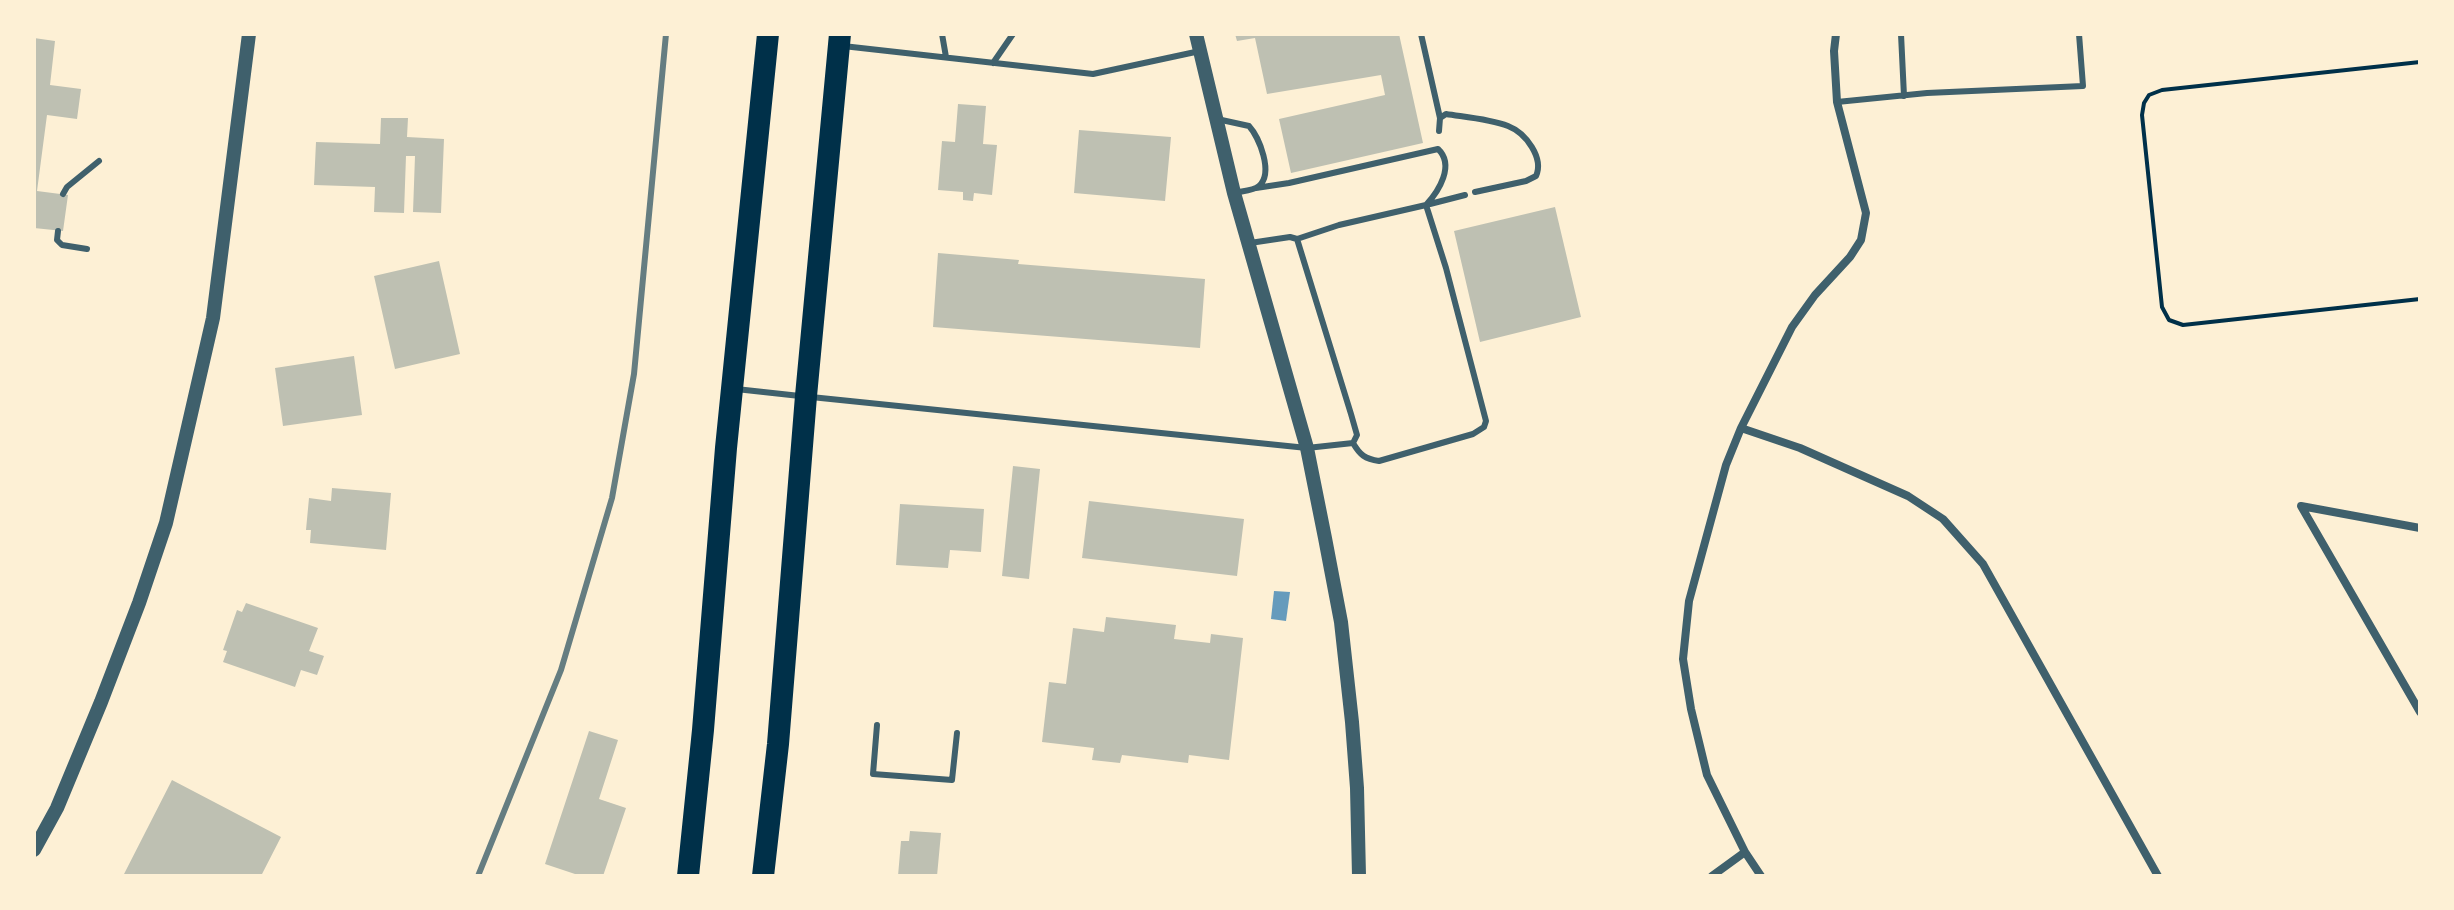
<!DOCTYPE html>
<style>
body{margin:0}
#map{position:relative;width:2454px;height:910px;overflow:hidden;background:#fdf0d5;font-family:"PT Sans",sans-serif}
canvas{display:block}
.frame{position:absolute;inset:0;border:36px solid #fdf0d5;pointer-events:none}
</style>
<div id="map">
<canvas width="2454" height="910"></canvas>
<div class="frame"></div>
</div>
<script>
const ctx = document.querySelector('canvas').getContext('2d');
ctx.lineJoin = 'round';
function fillPath(path, color) { ctx.fillStyle = color; ctx.fill(path, 'evenodd'); }
function trace(path, color, width, dash) { ctx.strokeStyle = color; ctx.lineWidth = width; ctx.lineCap = dash ? 'butt' : 'round'; ctx.setLineDash(dash || []); ctx.stroke(path); }
fillPath(new Path2D(`
 M1274 591 1290 592 1286 621 1271 619Z`), '#669bbc');
fillPath(new Path2D(`
 M1235 34H1399L1423 143 1291 173 1279 119 1385 95 1381 75 1267 94 1255 38 1237 41Z
 M34 38 55 41 50 85 81 89 77 119 47 115 37 191 68 195 63 231 34 228Z
 M958 104 986 106 983 144 997 145 992 195 974 193 973 201 963 200V192L938 190 942 141 955 142Z
 M381 118H408L407 137 444 139 441 213 413 212 415 156H406L404 213 374 212 375 187 314 185 316 142 380 144Z
 M1079 130 1171 137 1165 201 1074 193Z
 M1555 207 1581 317 1480 342 1454 231Z
 M938 253 1019 260 1018 264 1205 279 1200 348 933 327Z
 M439 261 460 354 395 369 374 276Z
 M354 356 362 415 283 426 275 368Z
 M1013 466 1040 469 1029 579 1002 576Z
 M332 488 391 493 386 550 310 543 311 530H306L309 498 331 501Z
 M1089 501 1244 519 1237 576 1082 558Z
 M900 504 984 509 981 552 950 550 948 568 896 565Z
 M246 603 318 628 309 651 324 656 317 675 301 670 295 687 223 662 227 651 223 650 237 610 242 612Z
 M1106 617 1176 625 1174 639 1210 643 1211 634 1243 638 1229 760 1189 755 1188 763 1122 755 1120 763 1092 760 1094 748 1042 742 1049 682 1066 684 1073 628 1104 632Z
 M589 731 618 740 599 799 626 808 603 876H581L545 864Z
 M172 780 281 837 261 876H123Z
 M910 831 941 833 937 876H898L901 841H909Z`), '#bec0b2');
trace(new Path2D(`
 M2420 62 2162 90 2149 95 2144 103 2142 115 2162 307 2169 320 2183 325 2420 299`), '#003049', 4);
trace(new Path2D(`
 M942 34 946 57
 M1421 34 1440 118
 M1901 34 1904 96
 M843 46 1093 74 1200 51
 M993 63 1013 34
 M1837 102 1927 93 2083 86 2079 34
 M1217 119 1249 126C1259 137 1274 173 1259 186 1253 191 1242 191 1234 193
 M1439 131 1440 118 1446 114C1465 117 1490 119 1508 126 1526 133 1544 158 1536 176L1526 181 1475 192
 M1256 188 1289 183 1438 149C1455 165 1439 191 1426 205
 M63 194 67 187 99 161
 M1430 204 1465 195
 M58 231 57 240 62 245 87 249
 M1297 239 1339 225 1426 205 1446 268 1486 421 1484 427 1473 434 1379 461C1365 459 1360 455 1353 443
 M736 389 800 396
 M811 397 1307 448 1353 443 1357 435 1351 414 1297 239 1290 237 1250 243
 M877 725 873 774 952 780 957 733`), '#3f606c', 6);
trace(new Path2D(`
 M1741 428 1800 448 1908 496 1943 519 1983 564 2158 876
 M2420 528 2301 506 2420 712
 M1712 876 1745 852
 M1761 876 1745 852 1707 775 1691 709 1683 659 1689 601 1726 465 1741 428 1792 327 1815 295 1850 257 1861 240 1866 213 1837 102 1834 51 1836 34`), '#3f606c', 8);
trace(new Path2D(`
 M1196 34 1234 193 1307 448 1325 538 1341 622 1352 722 1357 788 1359 876
 M34 850 57 808 101 702 139 603 166 523 213 318 249 34`), '#3f606c', 14);
trace(new Path2D(`
 M688 876 703 730 726 448 768 34
 M763 876 778 744 806 396 840 34`), '#003049', 22);
trace(new Path2D(`
 M478 876 561 670 612 498 634 374 666 34`), '#657d81', 6);
</script>
